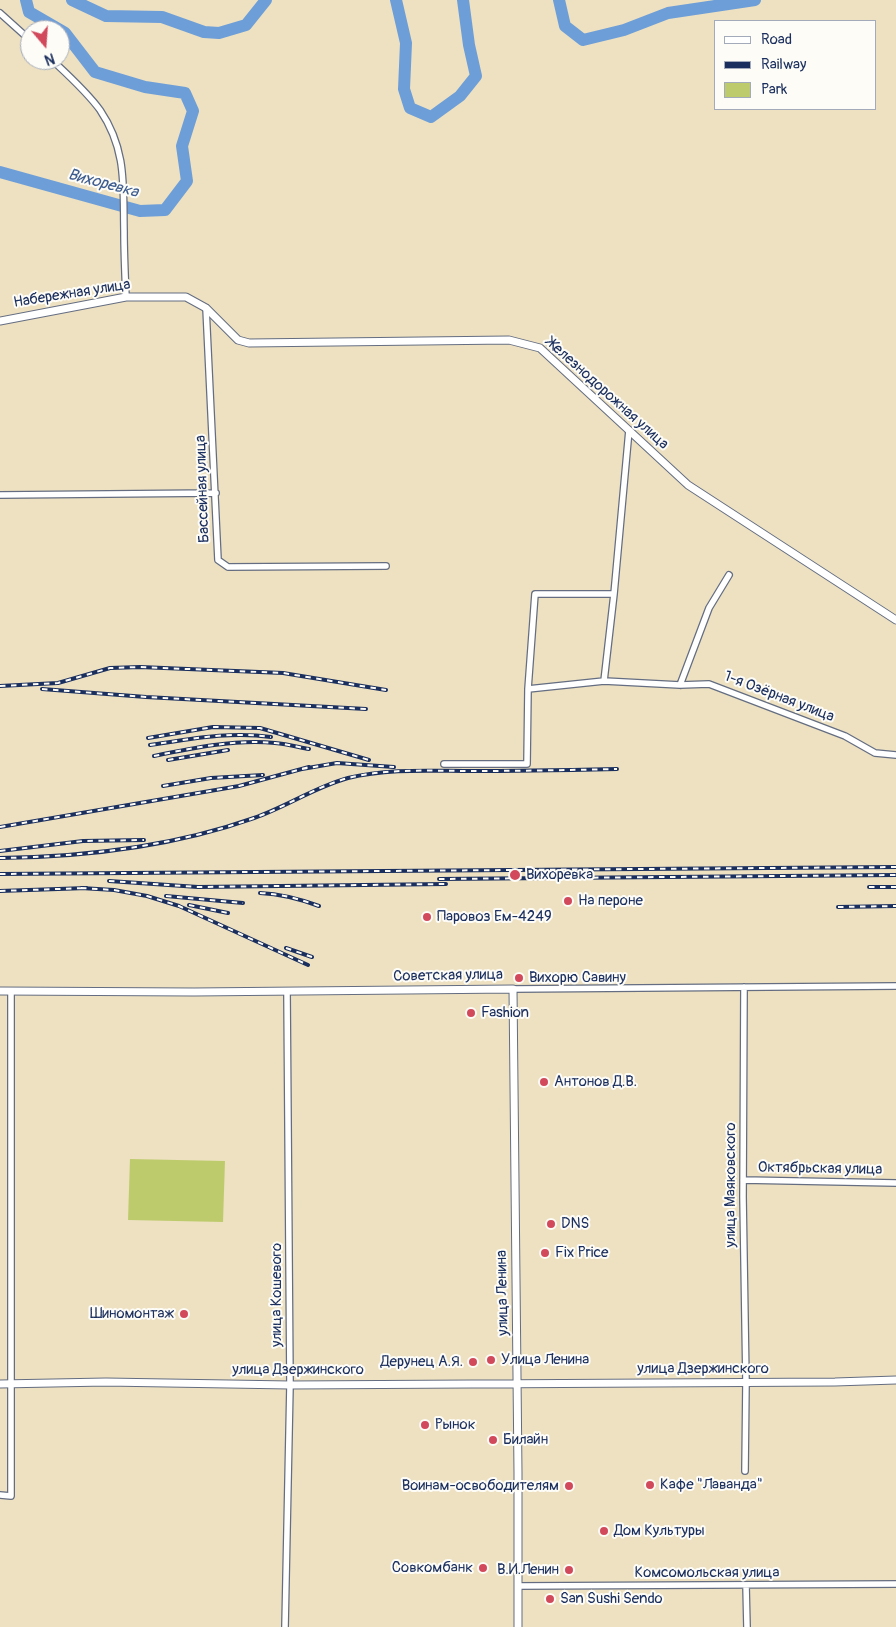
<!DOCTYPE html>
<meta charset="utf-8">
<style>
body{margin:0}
#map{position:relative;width:896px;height:1627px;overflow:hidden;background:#ede1c1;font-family:Pangolin,sans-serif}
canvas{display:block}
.legend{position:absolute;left:714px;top:20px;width:162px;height:90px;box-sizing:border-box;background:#fdfcf7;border:1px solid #a3aaba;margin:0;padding:6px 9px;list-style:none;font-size:15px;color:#1b2f5e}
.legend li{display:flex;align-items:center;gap:10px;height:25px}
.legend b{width:25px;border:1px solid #a3aaba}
.north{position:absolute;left:20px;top:20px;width:50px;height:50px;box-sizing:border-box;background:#fdfcf7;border:1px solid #a3aaba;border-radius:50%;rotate:162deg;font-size:14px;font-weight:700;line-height:20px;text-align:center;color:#1b2f5e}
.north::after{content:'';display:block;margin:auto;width:18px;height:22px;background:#d1495b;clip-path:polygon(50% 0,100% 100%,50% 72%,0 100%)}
</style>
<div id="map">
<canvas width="896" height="1627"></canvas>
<ul class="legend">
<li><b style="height:6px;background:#fff"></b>Road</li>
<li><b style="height:6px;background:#1b2f5e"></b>Railway</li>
<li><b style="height:14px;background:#becb6d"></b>Park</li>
</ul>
<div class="north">N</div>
</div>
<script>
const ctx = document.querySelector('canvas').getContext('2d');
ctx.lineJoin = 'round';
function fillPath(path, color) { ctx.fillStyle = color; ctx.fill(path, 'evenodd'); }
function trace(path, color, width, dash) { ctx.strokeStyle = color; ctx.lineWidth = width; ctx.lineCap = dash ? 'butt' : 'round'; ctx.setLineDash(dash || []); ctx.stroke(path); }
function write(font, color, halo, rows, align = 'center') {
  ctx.font = font + ' Pangolin,sans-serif'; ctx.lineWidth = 4; ctx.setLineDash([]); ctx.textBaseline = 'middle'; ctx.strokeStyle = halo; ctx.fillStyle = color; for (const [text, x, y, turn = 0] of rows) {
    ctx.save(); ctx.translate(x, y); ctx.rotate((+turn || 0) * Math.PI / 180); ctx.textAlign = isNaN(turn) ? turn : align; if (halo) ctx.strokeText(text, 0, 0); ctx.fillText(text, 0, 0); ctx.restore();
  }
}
fillPath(new Path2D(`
 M130 1159 225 1161 223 1222 128 1220Z`), '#becb6d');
trace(new Path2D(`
 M26 0 29 12 60 30
 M72 0 106 16 162 17 204 32 219 33 246 25 266 0
 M396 0 406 43 404 89 410 108 431 117 460 96 476 76 469 45 463 0
 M559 0 565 26 583 40 624 30 668 13 755 0
 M0 172 140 211 165 210 187 181 182 146 193 111 185 93 145 87 95 72 65 33 60 30`), '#6e9ed8', 12);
const minor = new Path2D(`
 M0 13 30 40
 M52 60C68 75 87 92 100 110 127 150 123 186 124 231 124 253 125 275 126 297
 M206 308 218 560 228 567 386 566
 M0 495 216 493
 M604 681 614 594 629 430
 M680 685 709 608 729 575
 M528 689 604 681 680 685 709 684 845 736 875 753 896 755
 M444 764H527L528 689 535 594H614
 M744 987 743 1197 746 1382 745 1471
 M513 989 896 986
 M743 1180 896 1183
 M0 1495 11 1496V991
 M746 1585 747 1627
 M518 1586 896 1584
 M285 1627 290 1385 287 992`);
const tertiary = new Path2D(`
 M0 321 126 297H186L206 308 238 340 249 343 509 340 540 348 688 485 896 620
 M0 991 194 992 513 989 518 1473V1627
 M0 1384 106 1382 290 1385 835 1382 896 1380`);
trace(minor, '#646d81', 8);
trace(tertiary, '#646d81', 9);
trace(minor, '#fff', 5.5);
trace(tertiary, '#fff', 7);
const rail = new Path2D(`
 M0 686 58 683 110 668 140 667 283 673 386 690
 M42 689 146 697 366 709
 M148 738 213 727 260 728 369 760
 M150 745C191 739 230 731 271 737
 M154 756C192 748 236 739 275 743 287 744 298 747 309 749
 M168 760 228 750
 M302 769 337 763 394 767
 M163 786 211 778 263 775
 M0 827 239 786 309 767
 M0 851 83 841 144 840
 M0 858C83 857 175 846 254 818 286 807 315 787 348 778 388 768 431 771 473 771 521 771 569 770 617 769
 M0 874 896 867
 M439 879 896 875
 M109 881 198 887 446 884
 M869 887H896
 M81 888 114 890 147 896 179 906 308 965
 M0 891 87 888
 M260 893C281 894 300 899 319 906
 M166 896 243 903
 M189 905 228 913
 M838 907 896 906
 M286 948 312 957`);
trace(rail, '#1b2f5e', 4);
trace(rail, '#fdfcf7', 2, [5.5]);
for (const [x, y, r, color] of [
 [515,875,6,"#d1495b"],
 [568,901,5,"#d1495b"],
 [427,917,5,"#d1495b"],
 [519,978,5,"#d1495b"],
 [471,1013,5,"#d1495b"],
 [544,1082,5,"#d1495b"],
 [551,1224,5,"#d1495b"],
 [545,1253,5,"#d1495b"],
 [184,1314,5,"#d1495b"],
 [491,1360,5,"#d1495b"],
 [473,1362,5,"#d1495b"],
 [425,1425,5,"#d1495b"],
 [493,1440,5,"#d1495b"],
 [650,1485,5,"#d1495b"],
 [569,1486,5,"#d1495b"],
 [604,1531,5,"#d1495b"],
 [483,1568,5,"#d1495b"],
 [569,1570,5,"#d1495b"],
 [550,1599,5,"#d1495b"]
]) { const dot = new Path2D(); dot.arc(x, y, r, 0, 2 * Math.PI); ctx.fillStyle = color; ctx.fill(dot); trace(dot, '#fdfcf7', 2); }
write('15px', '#1b2f5e', '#fdfcf7', [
 ["Набережная улица",72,294,-9],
 ["Железнодорожная улица",607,394,42],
 ["Бассейная улица",203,489,-92],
 ["1-я Озёрная улица",779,697,21],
 ["Советская улица",448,976,-1],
 ["Октябрьская улица",820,1169,1],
 ["улица Маяковского",731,1185,-90],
 ["улица Ленина",503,1293,-91],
 ["улица Кошевого",277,1295,-90],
 ["улица Дзержинского",703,1369],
 ["улица Дзержинского",298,1370],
 ["Комсомольская улица",707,1573]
]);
write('15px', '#1b2f5e', '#fdfcf7', [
 ["Вихоревка",526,875],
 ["На пероне",578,901],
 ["Паровоз Ем-4249",437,917],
 ["Вихорю Савину",529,978],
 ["Fashion",481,1013],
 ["Антонов Д.В.",554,1082],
 ["DNS",561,1224],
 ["Fix Price",555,1253],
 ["Шиномонтаж",174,1314,"right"],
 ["Улица Ленина",501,1360],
 ["Дерунец А.Я.",463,1362,"right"],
 ["Рынок",435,1425],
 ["Билайн",503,1440],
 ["Кафе \"Лаванда\"",660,1485],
 ["Воинам-освободителям",559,1486,"right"],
 ["Дом Культуры",614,1531],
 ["Совкомбанк",473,1568,"right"],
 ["В.И.Ленин",559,1570,"right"],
 ["San Sushi Sendo",560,1599]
], 'left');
write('italic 16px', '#3c5b8f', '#fdfcf7', [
 ["Вихоревка",103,184,15]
]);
</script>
